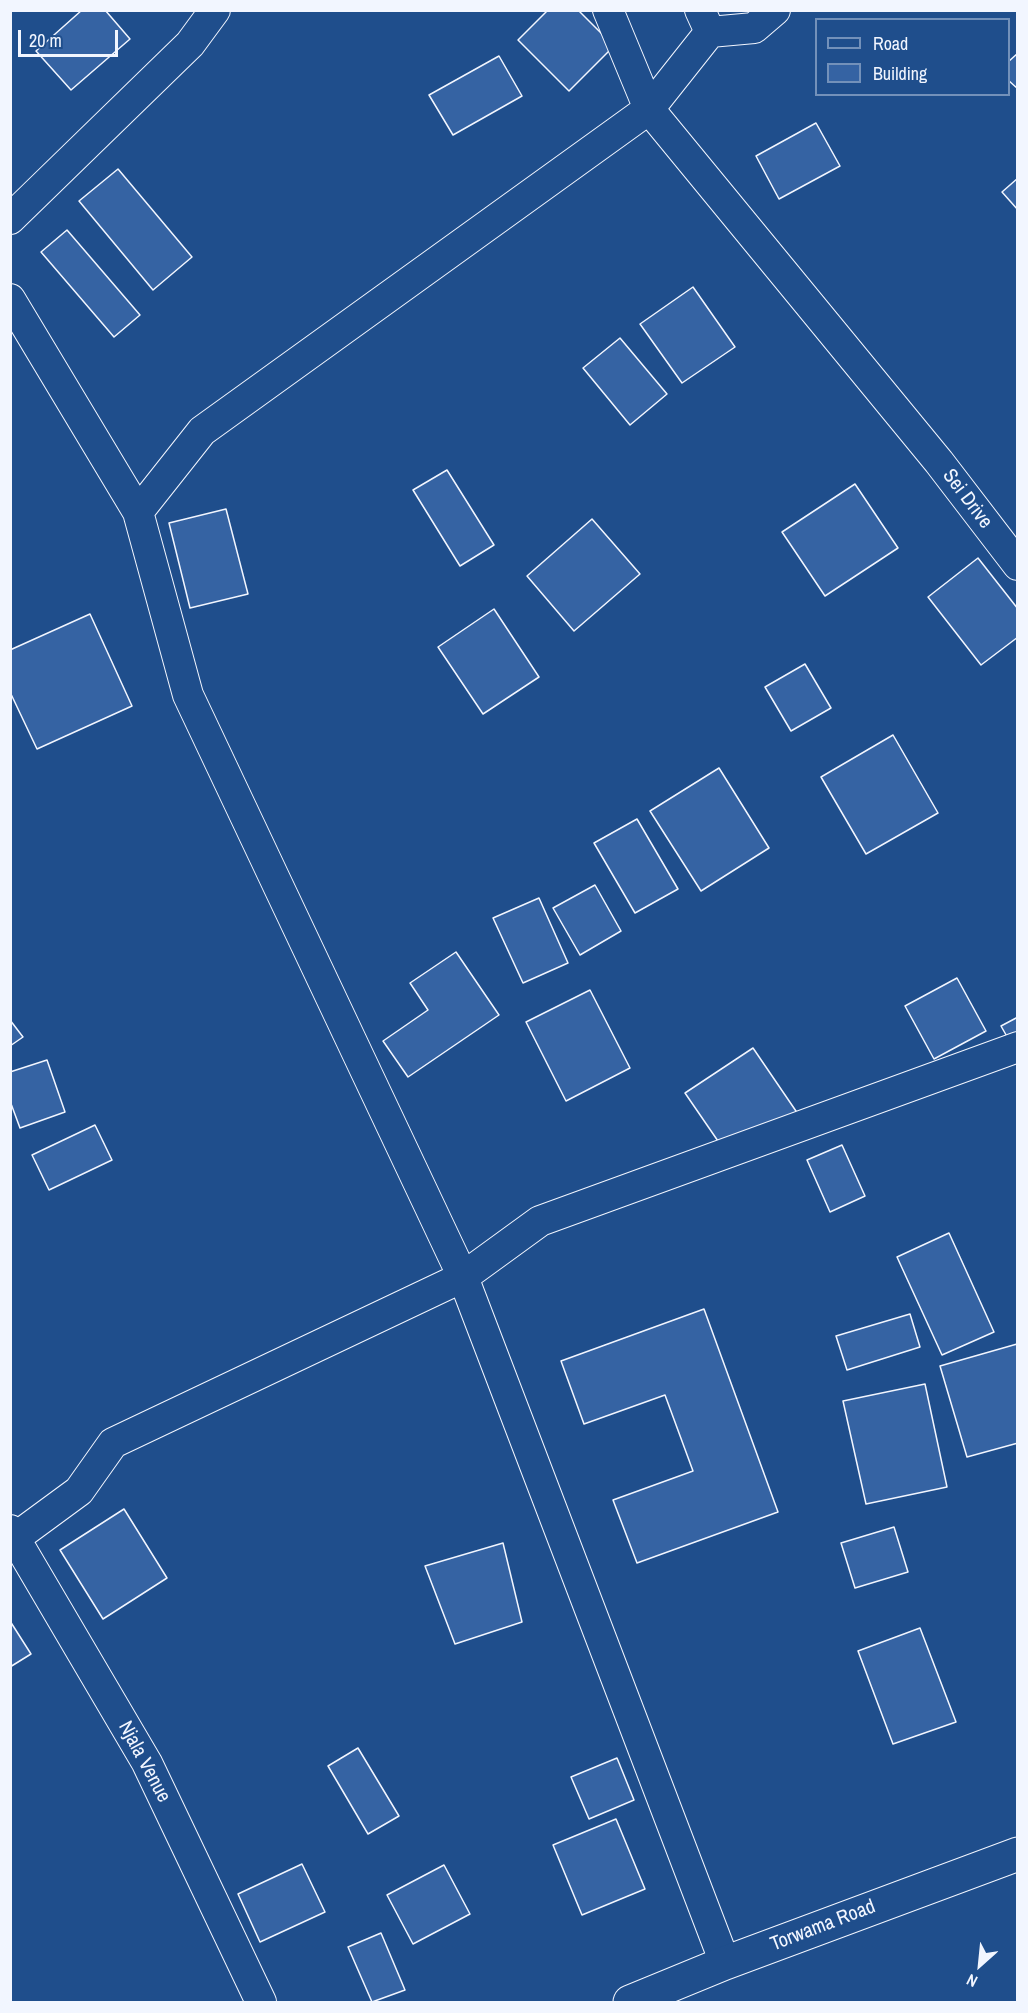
<!DOCTYPE html>
<style>
body{margin:0}
#map{position:relative;width:1028px;height:2013px;overflow:hidden;background:#1f4e8c;font-family:"Archivo Narrow",sans-serif}
canvas{display:block}
.frame{position:absolute;inset:0;border:12px solid #f2f6ff;pointer-events:none}
.legend{position:absolute;left:815px;top:18px;width:195px;height:78px;box-sizing:border-box;background:#1f4e8c;border:2px solid #7391ba;margin:0;padding:8px 10px;list-style:none;font-size:18px;color:#f2f6ff}
.legend li{display:flex;align-items:center;gap:12px;height:30px}
.legend b{width:30px;border:2px solid #7391ba}
.north{position:absolute;left:950px;top:1935px;width:60px;height:60px;-webkit-text-stroke:4px #1f4e8c;paint-order:stroke;rotate:207deg;font-size:16px;font-weight:700;line-height:24px;text-align:center;color:#f2f6ff}
.north::after{content:'';display:block;margin:auto;width:21px;height:27px;background:#f2f6ff;clip-path:polygon(50% 0,100% 100%,50% 72%,0 100%)}
.scale{position:absolute;left:18px;top:30px;width:100px;height:27px;box-sizing:border-box;border:3px solid #f2f6ff;border-top:0;padding-left:8px;font-size:18px;line-height:21px;white-space:nowrap;color:#f2f6ff;-webkit-text-stroke:4px #1f4e8c;paint-order:stroke}
</style>
<div id="map">
<canvas width="1028" height="2013"></canvas>
<div class="frame"></div>
<ul class="legend">
<li><b style="height:8px;background:#1f4e8c"></b>Road</li>
<li><b style="height:16px;background:#3563a3"></b>Building</li>
</ul>
<div class="north">N</div>
<div class="scale">20 m</div>
</div>
<script>
const ctx = document.querySelector('canvas').getContext('2d');
ctx.lineJoin = 'round';
function fillPath(path, color) { ctx.fillStyle = color; ctx.fill(path, 'evenodd'); }
function trace(path, color, width, dash) { ctx.strokeStyle = color; ctx.lineWidth = width; ctx.lineCap = dash ? 'butt' : 'round'; ctx.setLineDash(dash || []); ctx.stroke(path); }
function write(font, color, halo, rows, align = 'center') {
  ctx.font = font + ' "Archivo Narrow",sans-serif'; ctx.lineWidth = 4.5; ctx.setLineDash([]); ctx.textBaseline = 'middle'; ctx.strokeStyle = halo; ctx.fillStyle = color; for (const [text, x, y, turn = 0] of rows) {
    ctx.save(); ctx.translate(x, y); ctx.rotate((+turn || 0) * Math.PI / 180); ctx.textAlign = isNaN(turn) ? turn : align; if (halo) ctx.strokeText(text, 0, 0); ctx.fillText(text, 0, 0); ctx.restore();
  }
}
const building = new Path2D(`
 M82 10H105L130 39 71 90 36 51Z
 M548 10H578L614 46 569 91 518 40Z
 M1018 53V89L1008 80V62Z
 M499 56 522 96 453 135 429 95Z
 M816 123 840 166 779 199 756 156Z
 M118 169 192 257 153 290 79 201Z
 M1018 178V210L1002 192Z
 M67 230 140 315 114 337 41 252Z
 M693 287 735 347 682 383 640 324Z
 M620 338 667 394 630 425 583 368Z
 M447 470 494 545 460 566 413 490Z
 M855 484 898 548 825 596 782 532Z
 M226 509 248 594 190 608 169 523Z
 M592 519 640 574 574 631 527 576Z
 M978 558 1018 609V637L981 665 928 597Z
 M494 609 539 677 483 714 438 647Z
 M90 614 132 706 37 749 10 692V650Z
 M805 664 831 708 791 731 765 687Z
 M893 735 938 813 866 854 821 777Z
 M719 768 769 848 701 891 650 811Z
 M637 819 678 889 635 913 594 843Z
 M595 885 621 931 580 955 553 908Z
 M539 898 568 963 523 983 493 918Z
 M456 952 499 1015 408 1077 383 1041 428 1010 410 983Z
 M957 978 986 1031 934 1059 905 1006Z
 M590 990 630 1068 566 1101 526 1022Z
 M1018 1017V1056L1001 1026Z
 M10 1020 23 1037 10 1046Z
 M753 1048 798 1114 731 1160 685 1093Z
 M47 1060 65 1112 20 1128 10 1101V1072Z
 M95 1125 112 1160 49 1190 32 1155Z
 M842 1145 865 1196 830 1212 807 1160Z
 M949 1233 994 1332 942 1355 897 1257Z
 M704 1309 778 1512 637 1563 613 1500 693 1471 665 1395 584 1424 561 1361Z
 M910 1314 920 1347 847 1370 836 1336Z
 M1017 1344 1018 1443 967 1457 940 1366Z
 M925 1384 947 1487 866 1504 843 1401Z
 M124 1509 167 1578 103 1619 60 1550Z
 M894 1527 908 1572 855 1588 841 1543Z
 M503 1543 522 1622 455 1644 425 1566Z
 M10 1621 31 1654 10 1667Z
 M920 1628 956 1722 893 1744 858 1651Z
 M358 1748 399 1816 368 1834 328 1766Z
 M617 1758 634 1800 589 1819 571 1777Z
 M616 1819 645 1889 582 1915 553 1845Z
 M302 1864 325 1912 260 1942 238 1894Z
 M444 1865 470 1914 413 1944 387 1895Z
 M381 1933 405 1990 372 2002 348 1947Z`);
fillPath(building, '#3563a3');
trace(building, '#f2f6ff', 1.5);
const street = new Path2D(`
 M608 10 649 109 939 462 1018 565
 M700 10 710 32 649 109 202 431 138 512 188 695 463 1277 725 1963
 M710 32 754 28 775 10
 M10 219 190 44 215 10
 M10 299 138 512
 M10 1530 147 1763 261 2002
 M15 1538 79 1491 113 1443 463 1277 540 1221 1018 1047`);
const secondary = new Path2D(`
 M630 2002 725 1963 1018 1854`);
trace(street, '#f2f6ff', 32);
trace(secondary, '#f2f6ff', 35);
trace(street, '#1f4e8c', 30);
trace(secondary, '#1f4e8c', 33);
write('20px', '#f2f6ff', '#1f4e8c', [
 ["Sei Drive",967,499,53],
 ["Njala Venue",144,1762,62],
 ["Torwama Road",823,1926,-21]
]);
</script>
